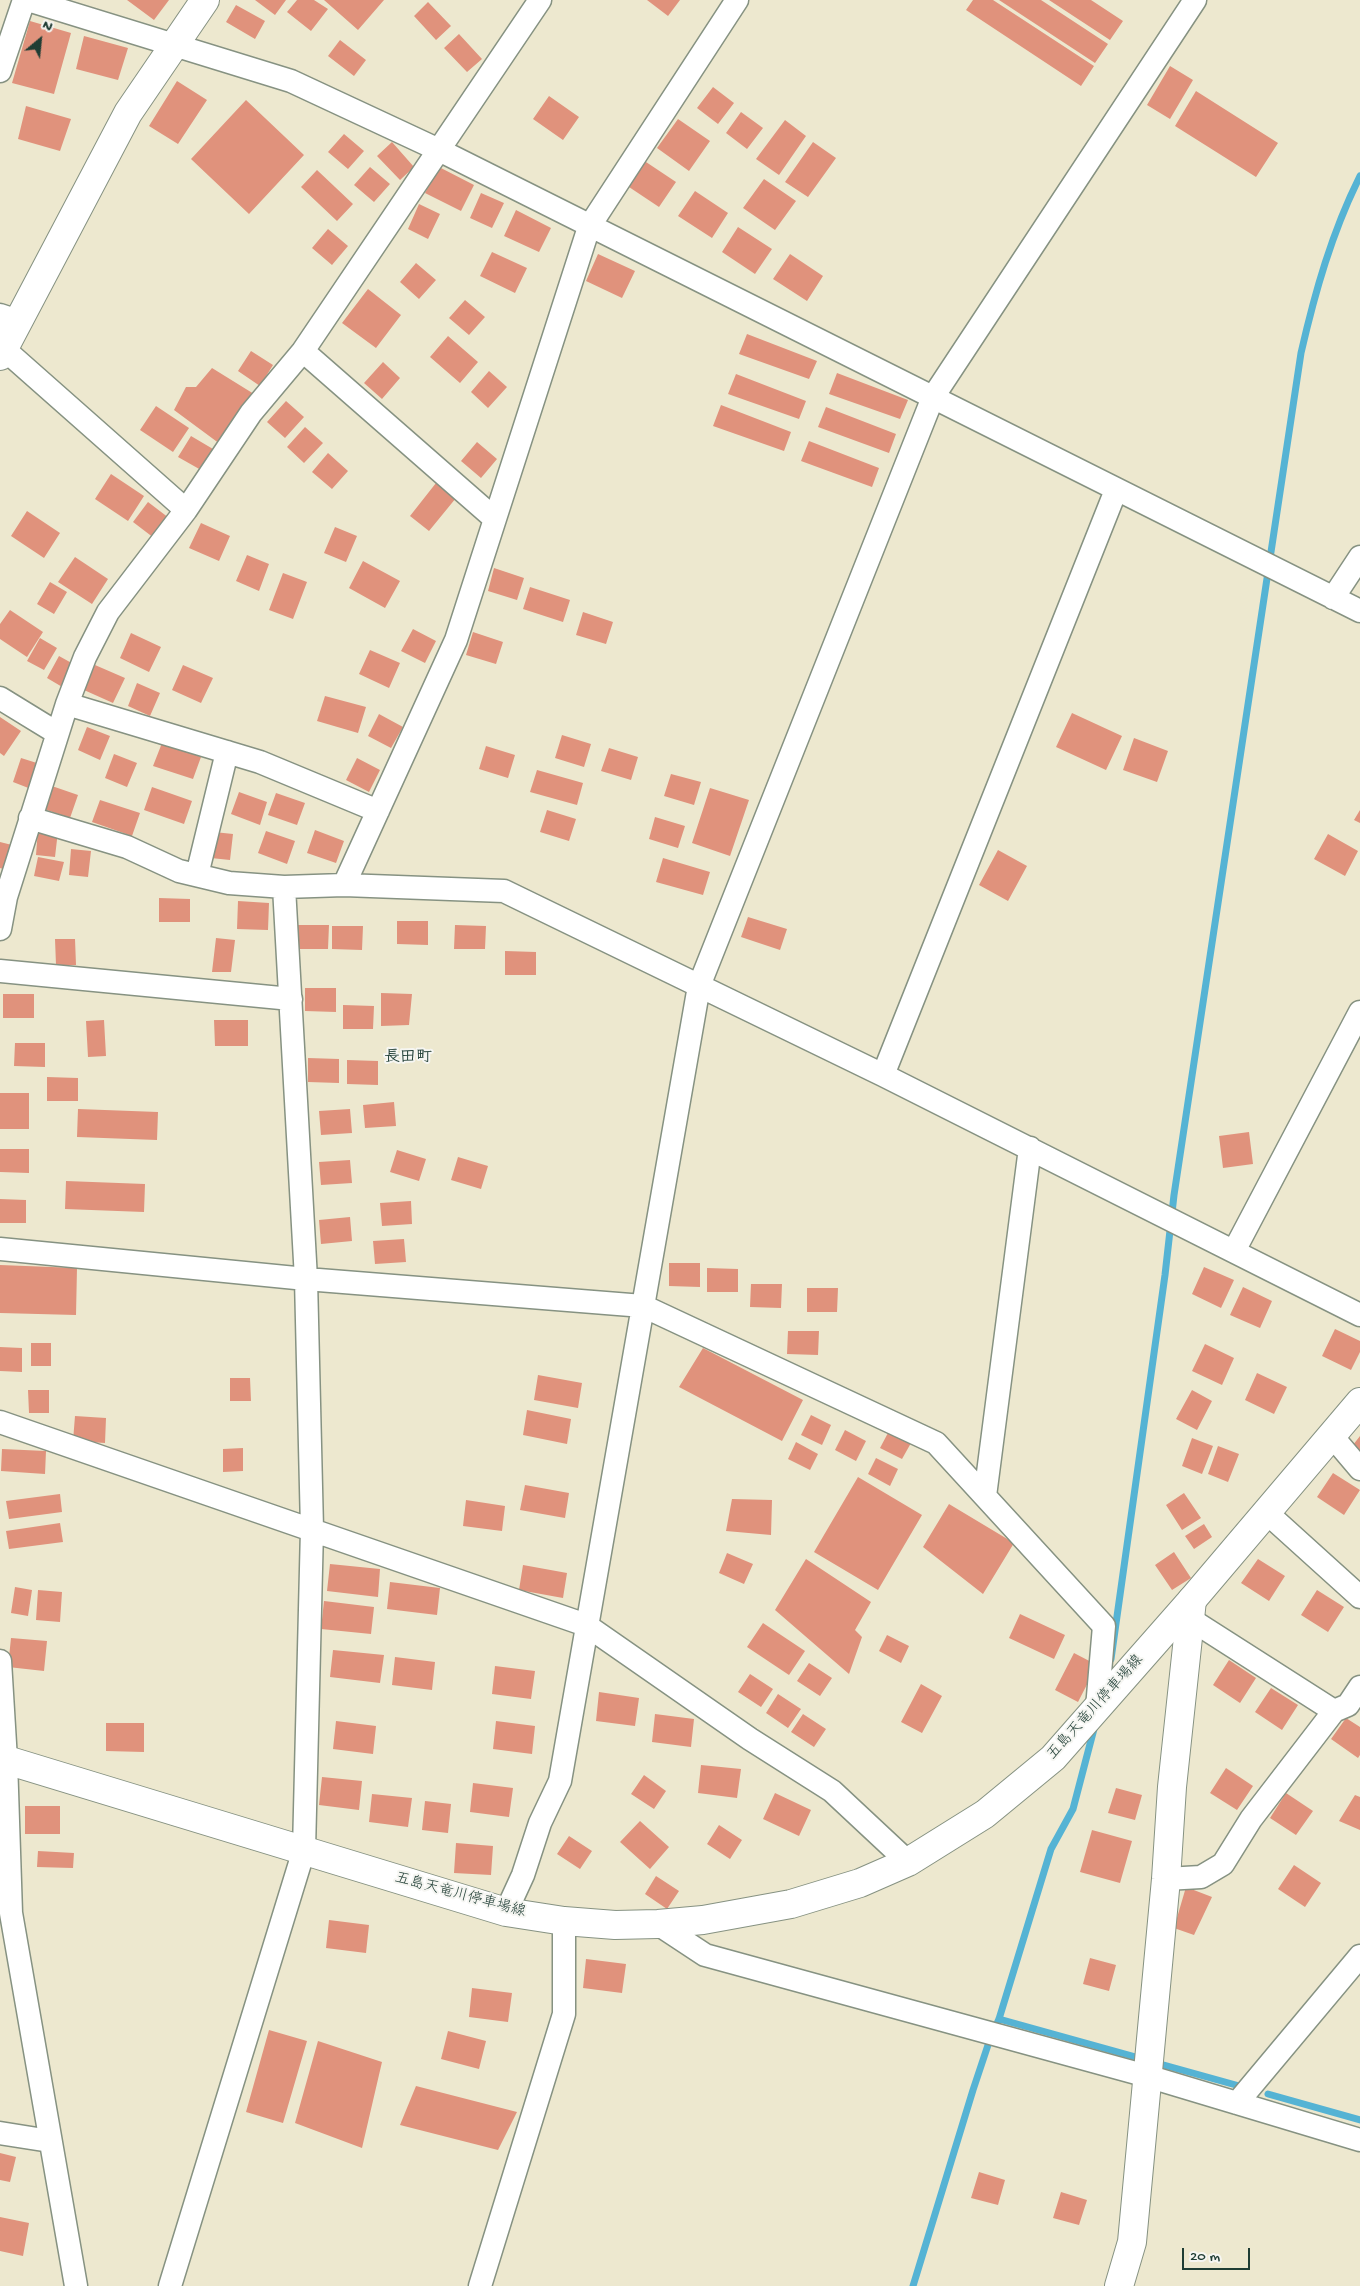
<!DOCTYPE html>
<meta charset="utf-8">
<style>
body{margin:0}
#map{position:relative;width:1360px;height:2286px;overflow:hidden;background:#ede8cf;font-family:"Gochi Hand",sans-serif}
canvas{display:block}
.north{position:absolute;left:15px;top:15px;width:50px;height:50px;-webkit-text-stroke:4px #f6f6f2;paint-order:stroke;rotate:28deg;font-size:14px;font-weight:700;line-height:20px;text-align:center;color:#1f3d34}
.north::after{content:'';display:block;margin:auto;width:18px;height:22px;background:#1f3d34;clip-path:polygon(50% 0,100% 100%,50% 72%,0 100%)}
.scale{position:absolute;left:1182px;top:2248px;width:68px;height:22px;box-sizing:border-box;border:2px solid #1f3d34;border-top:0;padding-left:6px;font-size:15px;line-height:18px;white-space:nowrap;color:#1f3d34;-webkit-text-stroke:4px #f6f6f2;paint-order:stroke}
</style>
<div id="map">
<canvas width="1360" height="2286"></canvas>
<div class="north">N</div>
<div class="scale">20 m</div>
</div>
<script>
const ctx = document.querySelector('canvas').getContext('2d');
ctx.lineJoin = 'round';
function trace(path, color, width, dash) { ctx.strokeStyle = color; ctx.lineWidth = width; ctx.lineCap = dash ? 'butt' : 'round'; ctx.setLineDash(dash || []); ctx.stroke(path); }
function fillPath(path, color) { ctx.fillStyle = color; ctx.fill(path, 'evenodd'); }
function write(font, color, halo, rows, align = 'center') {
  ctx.font = font + ' "Gochi Hand","Klee One",sans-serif'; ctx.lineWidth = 4; ctx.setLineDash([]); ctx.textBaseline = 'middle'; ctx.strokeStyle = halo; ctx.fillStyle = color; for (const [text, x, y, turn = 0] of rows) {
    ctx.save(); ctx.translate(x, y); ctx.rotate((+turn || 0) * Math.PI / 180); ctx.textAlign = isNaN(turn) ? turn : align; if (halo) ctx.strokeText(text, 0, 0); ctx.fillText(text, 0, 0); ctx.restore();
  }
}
trace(new Path2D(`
 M1111 1659 1165 1275 1174 1195 1301 353C1315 292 1332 232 1360 176
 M999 2019 1143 2059
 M1153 2062 1243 2087
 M1268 2094 1360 2120
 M913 2286 973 2090 989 2042 999 2019 1051 1849 1073 1809 1095 1725`), '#55b3d4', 7);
fillPath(new Path2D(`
 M127 0H169L154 20Z
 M255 0H286L275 15Z
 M297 0H314L328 9 311 31 287 12Z
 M324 0H384L358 30Z
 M647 0H680L668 16Z
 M973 0H993L1094 66 1081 86 966 10Z
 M999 0H1041L1108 44 1095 63Z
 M1049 0H1091L1123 21 1110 40Z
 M428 2 451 26 436 40 414 16Z
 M236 5 265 21 255 39 226 22Z
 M30 21 71 33 54 94 12 83Z
 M459 34 482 59 467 72 444 48Z
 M84 36 128 48 118 80 76 69Z
 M340 40 366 60 354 76 328 56Z
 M1170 66 1193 80 1170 119 1147 105Z
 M177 81 207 100 178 144 149 126Z
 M713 87 734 103 718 124 697 108Z
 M1196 91 1278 143 1256 177 1175 126Z
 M549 96 579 117 563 140 533 119Z
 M246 100 304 155 249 214 191 159Z
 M26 106 71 119 60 151 18 139Z
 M741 112 763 128 747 149 726 133Z
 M678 119 710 141 689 171 657 148Z
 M785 120 806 136 779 175 756 159Z
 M344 134 364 151 348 169 328 152Z
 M392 142 414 167 400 180 377 156Z
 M813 142 836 158 808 197 785 182Z
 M643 160 676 182 659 207 626 185Z
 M370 167 390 184 374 202 354 185Z
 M439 167 474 185 461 211 425 193Z
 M317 170 353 204 337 221 301 187Z
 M764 179 796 201 775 230 743 208Z
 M695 191 728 213 712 238 678 216Z
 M481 193 504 203 492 228 470 218Z
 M419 204 440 214 428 239 408 229Z
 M516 210 551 228 539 252 504 236Z
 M738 227 772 249 755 274 722 252Z
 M328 229 348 246 332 265 312 248Z
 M492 252 527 268 515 293 480 276Z
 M598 254 635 271 622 298 586 281Z
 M790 254 823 276 807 301 773 279Z
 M416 263 436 280 419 299 400 282Z
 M368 289 401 315 376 348 342 323Z
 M465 300 485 317 469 335 449 318Z
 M747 334 817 361 809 379 739 354Z
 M448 336 478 362 460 383 430 357Z
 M251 351 273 365 260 386 238 371Z
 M383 362 400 378 382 399 364 383Z
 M212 368 254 394 220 444 174 410 186 387H196Z
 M489 371 507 387 488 408 471 392Z
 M837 373 908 400 900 419 829 394Z
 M736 374 806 401 799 419 728 394Z
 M286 401 304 417 285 438 267 422Z
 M721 405 791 432 784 451 713 426Z
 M156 406 189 428 173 452 140 430Z
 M826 407 896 434 889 453 818 427Z
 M305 427 323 443 304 463 287 447Z
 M191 436 213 449 201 470 178 457Z
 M809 441 879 468 872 487 801 461Z
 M477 442 497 459 481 478 461 461Z
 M328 453 348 471 332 489 312 472Z
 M111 474 144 496 128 521 95 499Z
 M436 483 456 498 429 531 410 516Z
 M148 502 169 518 154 538 133 522Z
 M27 511 60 533 44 558 11 536Z
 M201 523 230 536 219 561 189 548Z
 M335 527 357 536 346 562 324 553Z
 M247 555 269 564 259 591 236 581Z
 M75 557 108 579 92 604 58 582Z
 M363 561 400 581 385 608 349 588Z
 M494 568 524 578 517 600 488 591Z
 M283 573 307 582 293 619 269 610Z
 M50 582 67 592 54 614 37 604Z
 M530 587 570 600 563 622 523 609Z
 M10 610 43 632 27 657 0 639V624Z
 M583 612 613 622 606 644 576 635Z
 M413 629 436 641 425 663 401 651Z
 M473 632 503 642 496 664 466 655Z
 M131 633 161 647 149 672 120 658Z
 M40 638 57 648 44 670 27 661Z
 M370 650 400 663 389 688 359 674Z
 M59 656 77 666 64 688 47 678Z
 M95 665 125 678 113 703 84 690Z
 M183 665 213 678 201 703 172 690Z
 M137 683 160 693 150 716 128 706Z
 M325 696 366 707 358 733 317 721Z
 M1072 713 1122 736 1106 770 1056 747Z
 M379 714 403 727 391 748 368 736Z
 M0 717 21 731 4 756 0 753Z
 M87 727 110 736 100 760 78 750Z
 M562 735 591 744 584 767 555 758Z
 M1134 738 1168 751 1157 782 1123 770Z
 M162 743 201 757 193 779 153 766Z
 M486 746 515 755 508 778 479 769Z
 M609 748 638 757 631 780 601 771Z
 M114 754 137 763 127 787 105 778Z
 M21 758 40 764 31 789 13 782Z
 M357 758 380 770 369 792 346 780Z
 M537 770 583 783 577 805 530 792Z
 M671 774 701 782 694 805 664 796Z
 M49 785 78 795 70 818 41 808Z
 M152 787 192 801 184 824 144 810Z
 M710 788 749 800 730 856 692 843Z
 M239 792 267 802 260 825 231 814Z
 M276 793 305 803 297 825 268 815Z
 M100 800 140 813 132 836 92 822Z
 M547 810 576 819 569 841 540 832Z
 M1360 810V823L1354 820Z
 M655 817 685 826 678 848 649 839Z
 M38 829 58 831 55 857 36 855Z
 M315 830 344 841 336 863 307 853Z
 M266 831 295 841 287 864 258 853Z
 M214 832 233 834 230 860 211 858Z
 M1328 834 1358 851 1345 876 1314 859Z
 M0 842 12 845 6 870 0 868Z
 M71 849 91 851 88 877 69 875Z
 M998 850 1027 866 1008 901 979 885Z
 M38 857 64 862 59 881 34 876Z
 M663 858 710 872 703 895 656 882Z
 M159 898 190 899V922H159Z
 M238 901 269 903 268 930 237 929Z
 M748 917 787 929 780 950 741 937Z
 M397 921H428V945L397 944Z
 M298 925H329L328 949H298Z
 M455 925 486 926 485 949H454Z
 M332 926H363L362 950 332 949Z
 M216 938 235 940 231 972H212Z
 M55 939H75L76 965H56Z
 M505 951 536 952V975H505Z
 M305 988H336V1012L305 1011Z
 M381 993 412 994 409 1025 381 1026Z
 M3 994H34V1018H3Z
 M343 1005 374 1006 373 1029H343Z
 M104 1020 106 1056 88 1057 86 1021Z
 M214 1020H248V1046H215Z
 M15 1043H45V1067L14 1066Z
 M308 1058 339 1059V1083L308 1082Z
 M347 1060 378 1061V1085L347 1084Z
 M47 1077 78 1078V1101H47Z
 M0 1093H29V1129H0Z
 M394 1102 396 1126 365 1128 363 1105Z
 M78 1109 158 1112 157 1140 77 1137Z
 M350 1109 352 1133 321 1135 319 1111Z
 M1249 1132 1253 1164 1223 1168 1219 1136Z
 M0 1149H29V1173L0 1172Z
 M397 1150 426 1159 419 1181 390 1172Z
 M458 1157 488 1166 481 1189 451 1180Z
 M350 1160 352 1183 321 1185 319 1162Z
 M66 1181 145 1184 144 1212 65 1209Z
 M0 1199 26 1200V1223H0Z
 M411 1201 412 1224 382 1226 380 1203Z
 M350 1217 352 1241 321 1244 319 1220Z
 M404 1239 406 1262 375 1264 373 1241Z
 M669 1263H700V1287L669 1286Z
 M0 1265 77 1268 76 1315 0 1313Z
 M1204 1267 1234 1280 1221 1308 1192 1294Z
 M707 1268 738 1269V1292H707Z
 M751 1284H782L781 1308 750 1307Z
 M1243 1287 1272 1301 1260 1328 1230 1315Z
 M807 1288H838L837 1312H807Z
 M1335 1329 1360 1341V1352L1351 1370 1322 1356Z
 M788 1331H819L818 1355 787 1354Z
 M31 1343H51V1366H31Z
 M1205 1344 1234 1358 1222 1385 1192 1371Z
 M0 1347 22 1348V1372L0 1371Z
 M703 1348 803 1400 782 1441 679 1387Z
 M1257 1373 1287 1387 1274 1414 1245 1400Z
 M538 1375 582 1383 578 1408 534 1400Z
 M230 1378H250L251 1401H230Z
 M28 1390H49V1413H29Z
 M1192 1390 1212 1401 1197 1430 1176 1419Z
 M527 1410 571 1419 567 1444 523 1435Z
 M811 1415 831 1425 822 1445 801 1435Z
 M75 1416 106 1418 105 1443 73 1441Z
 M845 1430 866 1441 856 1461 835 1450Z
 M889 1431 911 1443 902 1459 880 1448Z
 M1360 1436V1451L1353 1445Z
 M1192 1438 1213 1446 1202 1474 1182 1466Z
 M796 1442 818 1454 810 1470 788 1459Z
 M1218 1446 1239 1454 1228 1482 1208 1474Z
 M243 1448V1471L223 1472V1449Z
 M2 1449 46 1451 45 1474 1 1471Z
 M876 1458 898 1469 890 1486 868 1474Z
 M1333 1473 1360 1490 1344 1515 1317 1497Z
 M858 1477 922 1515 878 1590 814 1552Z
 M525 1485 569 1493 565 1518 520 1510Z
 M1184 1493 1201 1518 1182 1530 1166 1505Z
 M60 1494 62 1512 9 1519 6 1501Z
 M732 1499 772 1500 771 1535 726 1531Z
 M466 1500 505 1506 502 1531 463 1526Z
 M949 1504 1014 1543 983 1594 923 1547Z
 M60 1523 63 1542 9 1549 6 1531Z
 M1204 1524 1212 1537 1194 1549 1185 1536Z
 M1174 1552 1191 1578 1172 1590 1155 1565Z
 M727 1553 753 1564 744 1584 719 1573Z
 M806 1559 871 1602 855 1630 862 1637 849 1674 775 1610Z
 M1258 1559 1285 1576 1269 1601 1241 1583Z
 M330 1564 380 1569 378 1597 327 1591Z
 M523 1565 567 1573 563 1598 519 1590Z
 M390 1582 440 1588 437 1615 387 1609Z
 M15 1587 32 1590 28 1616 11 1613Z
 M38 1590 62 1592 60 1622 36 1620Z
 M1317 1590 1344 1607 1328 1632 1301 1615Z
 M324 1601 374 1607 371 1634 321 1629Z
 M1020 1614 1065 1635 1054 1659 1009 1638Z
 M763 1623 805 1651 789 1675 747 1647Z
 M887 1635 909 1646 901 1663 879 1651Z
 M11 1638 47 1641 44 1671 8 1667Z
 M333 1650 384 1655 380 1683 330 1677Z
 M1074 1653 1097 1665 1078 1702 1055 1690Z
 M395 1657 435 1662 432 1690 392 1685Z
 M1229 1660 1256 1678 1240 1703 1213 1685Z
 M809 1663 832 1678 820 1696 797 1681Z
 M495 1666 535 1671 531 1699 492 1694Z
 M750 1674 773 1689 761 1707 738 1692Z
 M921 1684 942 1696 922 1733 901 1722Z
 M1271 1688 1298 1705 1282 1730 1255 1712Z
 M599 1692 639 1698 635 1726 596 1721Z
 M778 1694 801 1709 788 1728 766 1713Z
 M655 1714 694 1719 691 1747 652 1742Z
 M803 1714 826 1729 814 1747 791 1732Z
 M1346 1718 1360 1727V1755L1358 1758 1331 1739Z
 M336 1721 376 1726 373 1754 333 1749Z
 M496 1721 535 1726 532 1754 493 1749Z
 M106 1723H144V1752L106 1751Z
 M701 1765 741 1769 737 1798 698 1793Z
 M1226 1768 1253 1786 1237 1810 1210 1793Z
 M644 1775 666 1791 654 1809 631 1794Z
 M322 1777 362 1781 359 1810 319 1805Z
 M473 1783 513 1788 509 1817 470 1812Z
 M1116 1788 1142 1795 1135 1820 1108 1813Z
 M775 1793 811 1810 799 1836 763 1819Z
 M1286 1793 1313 1811 1296 1835 1270 1818Z
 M372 1794 412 1798 408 1827 369 1822Z
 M1355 1795 1360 1797V1830L1339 1821Z
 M425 1801 451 1804 448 1833 422 1830Z
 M25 1806H60V1834H25Z
 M640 1821 669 1847 650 1869 620 1842Z
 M719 1825 742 1840 730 1859 707 1844Z
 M1092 1830 1132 1841 1120 1883 1080 1872Z
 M569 1836 592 1851 580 1869 557 1854Z
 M456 1843 493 1846 491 1875 454 1873Z
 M38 1851 74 1853 73 1868 37 1867Z
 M1294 1865 1321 1883 1305 1907 1278 1889Z
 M656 1876 679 1891 667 1909 645 1894Z
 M1186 1887 1212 1897 1194 1935 1174 1928Z
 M329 1920 369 1925 366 1953 326 1948Z
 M1090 1958 1116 1965 1109 1991 1083 1984Z
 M586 1959 626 1964 622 1993 583 1988Z
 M472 1988 512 1993 508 2022 469 2017Z
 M269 2030 307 2041 283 2123 246 2112Z
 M448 2031 486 2041 479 2069 441 2059Z
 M318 2041 382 2062 362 2148 295 2123Z
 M416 2086 517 2112 498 2150 400 2125Z
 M0 2153 16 2157 10 2182 0 2180Z
 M979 2172 1005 2180 998 2205 971 2198Z
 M1061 2192 1087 2200 1079 2225 1053 2218Z
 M0 2217 29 2223 23 2256 0 2251Z`), '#e0927c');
const minor = new Path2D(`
 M28 0 291 81 439 150 1360 611
 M0 71 24 0
 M0 315 18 321
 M4 349 186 510
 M303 351 495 519
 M1333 598 1360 557
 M0 698 57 733
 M67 704 260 762 378 811
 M30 818 127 847 179 871 229 883 284 887 344 885 504 891 883 1075 1360 1315
 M197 875 227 752
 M344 885 456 640 589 227 737 0
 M0 929 6 897 67 704 85 657 108 612 186 510 251 413 303 351 540 0
 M0 971 291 999
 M883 1075 1116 490
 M0 1249 306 1279 643 1306 936 1443 1104 1626 1097 1708
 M1234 1251 1360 1012
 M0 1422 586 1625 750 1739 832 1791 908 1862
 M1332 1436 1360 1469
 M985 1496 1030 1148
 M1267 1513 1360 1597
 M1190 1619 1334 1711
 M0 1661 6 1760 11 1913 76 2286
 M1166 1879 1201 1877 1223 1864 1251 1819 1334 1711 1348 1705 1360 1687
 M506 1912 523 1875 540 1823 560 1781 699 986 933 397 1195 0
 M658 1924 705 1955 1147 2076 1360 2140
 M1237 2103 1360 1956
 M0 2133 50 2141
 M170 2286 304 1850 312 1529 306 1279 284 887
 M480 2286 564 2014V1921`);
const tertiary = new Path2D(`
 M0 356 128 113 205 0
 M1119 2286 1132 2242 1166 1879 1172 1787 1192 1600`);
const secondary = new Path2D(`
 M0 1758 506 1912 564 1921 615 1925 658 1924 703 1920 791 1904 860 1883 908 1862 985 1814 1053 1758 1192 1600 1360 1402`);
trace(minor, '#869282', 25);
trace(tertiary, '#869282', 30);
trace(secondary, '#869282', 30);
trace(minor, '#fff', 22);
trace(tertiary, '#fff', 28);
trace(secondary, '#fff', 28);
write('15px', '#1f3d34', '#f6f6f2', [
 ["五島天竜川停車場線",1096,1708,-48],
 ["五島天竜川停車場線",460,1896,15]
]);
write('bold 16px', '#1f3d34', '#f6f6f2', [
 ["長田町",408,1059]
]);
</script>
